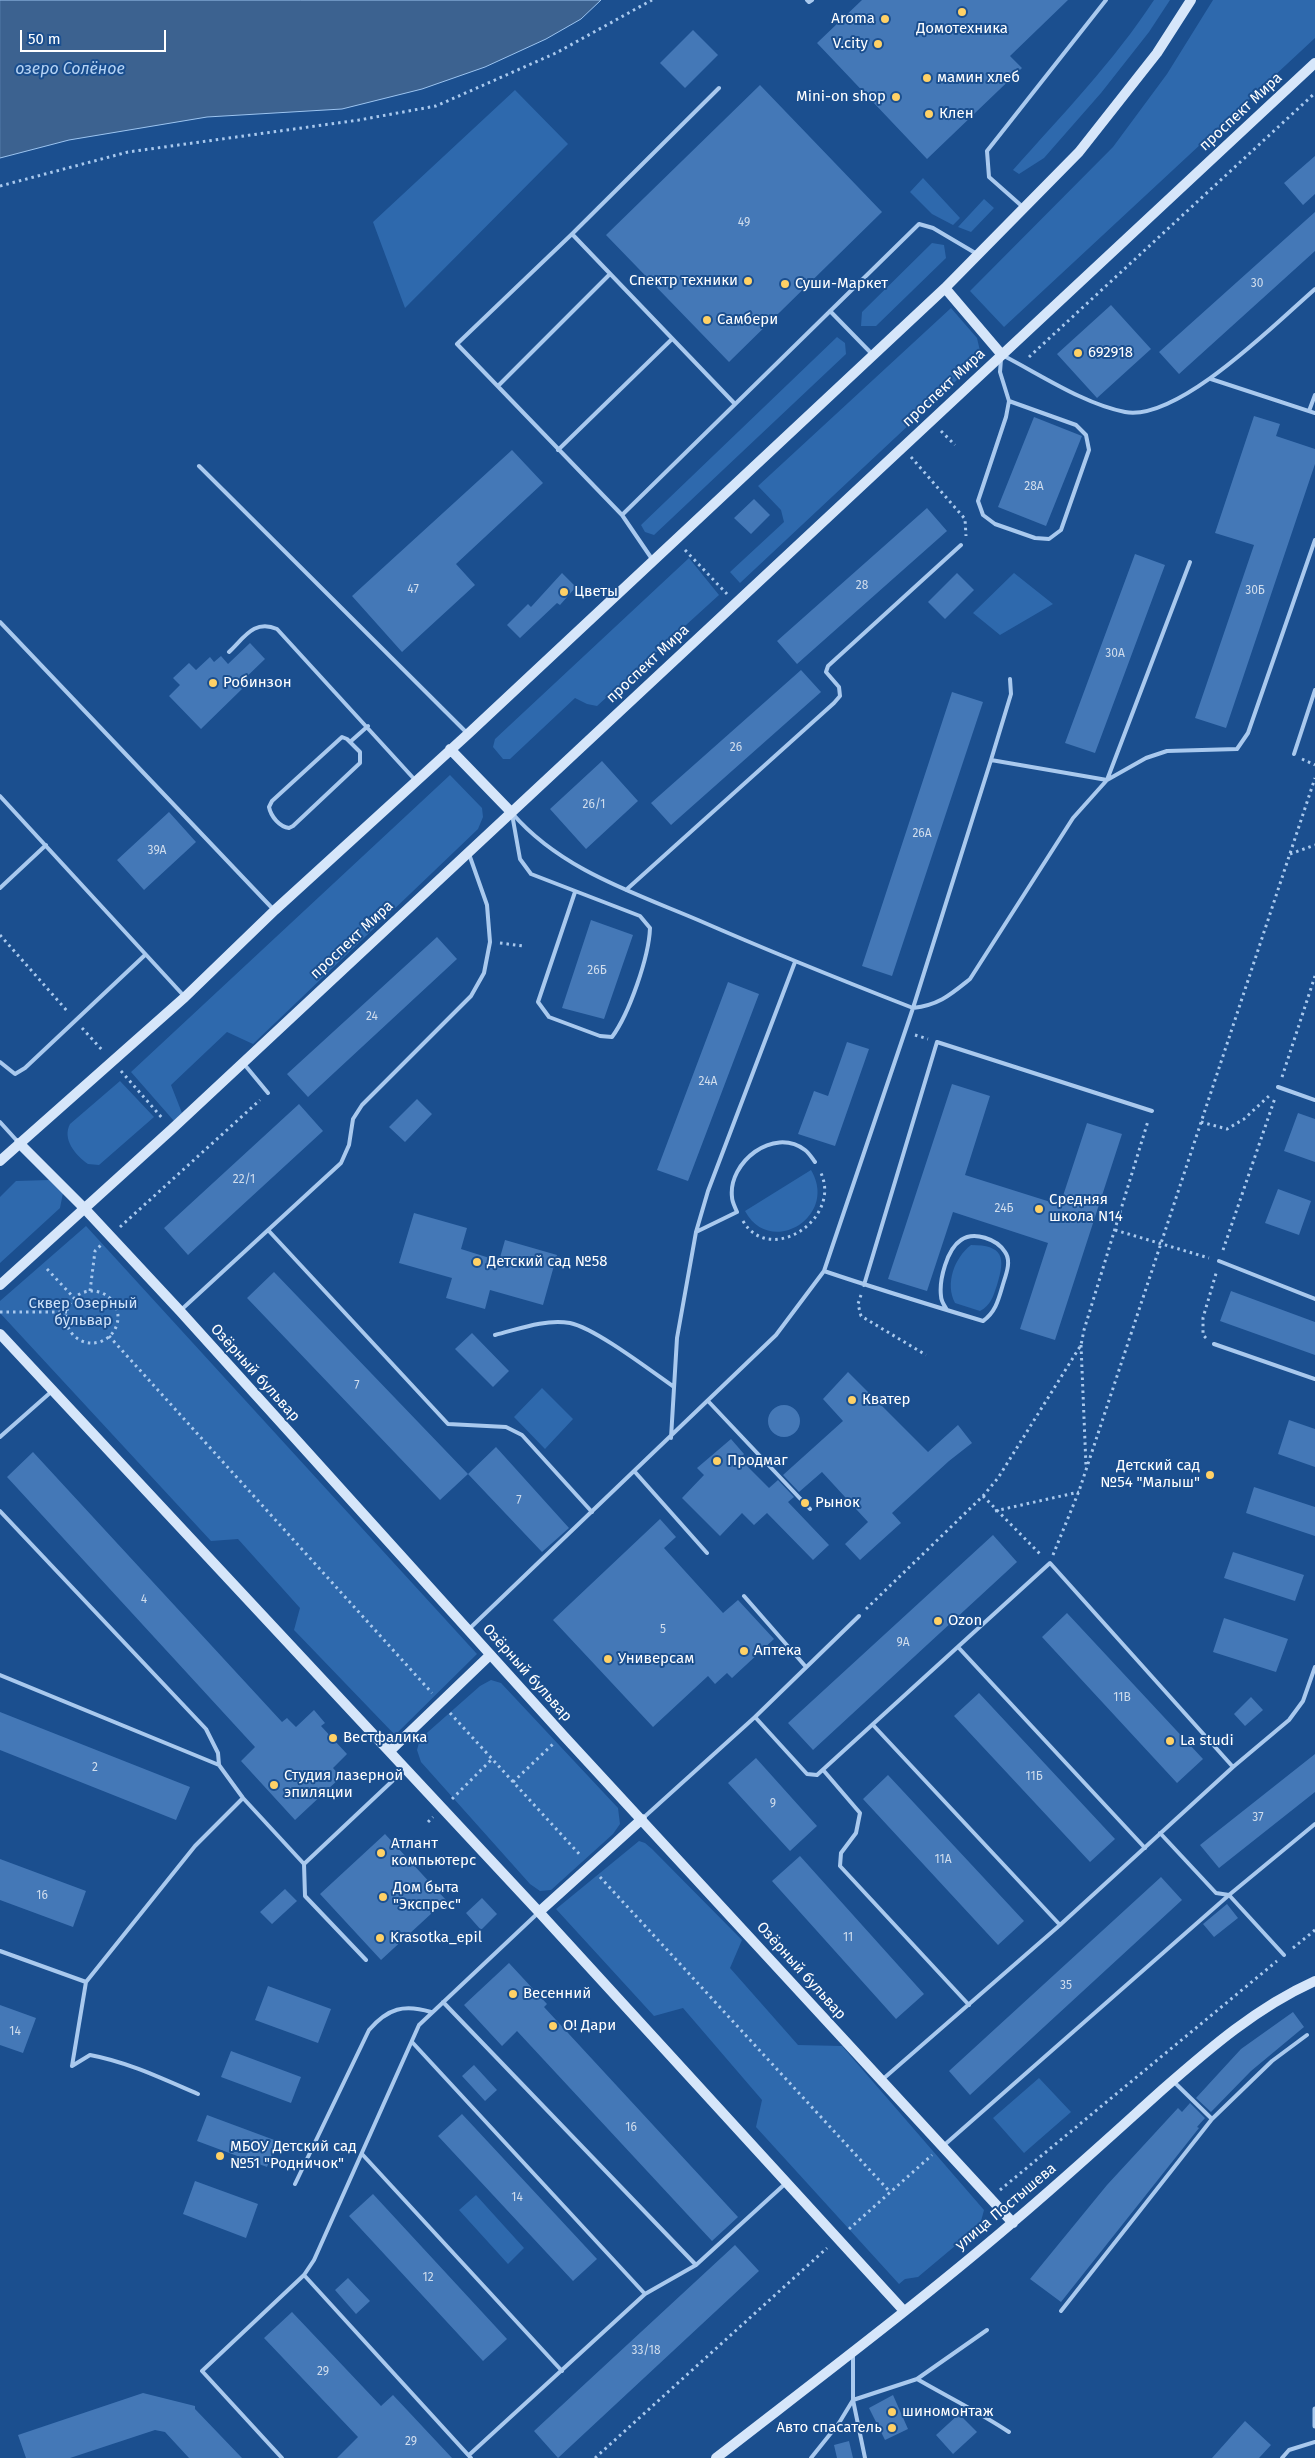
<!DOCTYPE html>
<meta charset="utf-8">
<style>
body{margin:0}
#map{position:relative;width:1315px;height:2458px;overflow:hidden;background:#1b4f8f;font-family:"Fira Sans",sans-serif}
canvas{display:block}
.scale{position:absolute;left:20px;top:30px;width:146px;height:22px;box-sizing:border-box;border:2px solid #fff;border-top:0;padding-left:6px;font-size:15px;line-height:18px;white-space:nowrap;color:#fff;-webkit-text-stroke:4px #1b4f8f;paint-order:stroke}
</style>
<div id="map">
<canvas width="1315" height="2458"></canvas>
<div class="scale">50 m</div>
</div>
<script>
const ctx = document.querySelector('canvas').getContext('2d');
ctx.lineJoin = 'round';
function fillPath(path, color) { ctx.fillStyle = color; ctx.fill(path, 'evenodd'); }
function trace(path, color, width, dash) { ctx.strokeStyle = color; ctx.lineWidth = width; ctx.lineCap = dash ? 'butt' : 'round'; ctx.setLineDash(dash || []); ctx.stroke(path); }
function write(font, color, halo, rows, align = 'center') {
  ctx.font = font + ' "Fira Sans",sans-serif'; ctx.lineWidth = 4; ctx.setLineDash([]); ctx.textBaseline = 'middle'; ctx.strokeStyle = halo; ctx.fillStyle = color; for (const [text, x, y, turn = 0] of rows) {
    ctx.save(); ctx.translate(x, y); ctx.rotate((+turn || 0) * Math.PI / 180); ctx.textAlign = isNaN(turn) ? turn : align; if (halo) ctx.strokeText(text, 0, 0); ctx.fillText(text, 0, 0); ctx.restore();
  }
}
fillPath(new Path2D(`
 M1154 0H1170L1149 32 1101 93 1044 158 1019 174 1013 170C1062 115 1114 61 1154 0Z
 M1213 0H1315V38L1004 327 970 291 1113 147 1167 74Z
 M515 90 568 144 405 308 373 222Z
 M923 178 960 218 953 225 932 214 910 192Z
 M984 199 994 208 971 232 958 227Z
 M932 243 944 245 946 258 876 326H861L862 312Z
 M951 308 977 338 980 351 974 364 740 583 730 572 784 522 781 510 758 486Z
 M837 337 845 343 846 354 654 535 645 532 641 525Z
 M689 558 719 595 597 706 587 704 575 698 510 759H503L493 747 495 739Z
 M1014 573 1053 604 1000 635 973 613Z
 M450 775 482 808 483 817 478 829 253 1044 227 1032 171 1085 182 1113 174 1121 131 1072Z
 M120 1081 154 1117 99 1165 88 1164C75 1155 62 1139 70 1124Z
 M811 1170C839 1217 770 1258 745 1211Z
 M49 1180 63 1193 60 1208 0 1263V1197L16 1181Z
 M86 1226 477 1654 395 1735 294 1630 300 1608 238 1539 211 1541 0 1313V1301Z
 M971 1245C1003 1245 1006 1257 997 1285 993 1297 991 1305 980 1311L955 1303C945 1284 954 1258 971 1245Z
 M542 1388 573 1419 545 1449 514 1417Z
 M491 1680 501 1683 618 1808 620 1824 613 1834 551 1890 540 1891 530 1884 421 1762 417 1750 420 1739 480 1686Z
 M639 1841 645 1843 652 1849 742 1940 730 1968 798 2045 842 2046 984 2210 980 2225 918 2277 905 2279 899 2284 756 2127 762 2100 683 2008 654 2016 556 1909Z
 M1039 2078 1071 2112 1024 2153 993 2118Z
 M476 2195 524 2248 508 2264 459 2210Z`), '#2e69ad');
const water = new Path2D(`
 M0 0H601L581 19 546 39 485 67 422 89 342 109 207 117 69 140 0 158Z`);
fillPath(water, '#3c6290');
trace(water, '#9cc4f0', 1);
fillPath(new Path2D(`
 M862 0H1068L1010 56 1022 68 927 159 817 43Z
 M693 30 718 55 685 88 660 63Z
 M760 85 882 212 729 362 606 235Z
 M1315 156V194L1303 205 1284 183Z
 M1315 212V251L1179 374 1159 352Z
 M1111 305 1151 349 1097 398 1057 354Z
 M1254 416 1280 424 1276 436 1315 449V464L1226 728 1195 718 1254 545 1215 533Z
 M1034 417 1082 436 1046 526 998 507Z
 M512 450 543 483 456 564 475 585 402 652 352 596Z
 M754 499 770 515 751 534 734 518Z
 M927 508 947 531 797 664 777 641Z
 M1135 554 1165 565 1095 753 1065 743Z
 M562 573 576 587 560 605 557 603 520 638 507 625 528 604 531 607Z
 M957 573 974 590 945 619 928 602Z
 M250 643 265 659 238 685 242 689 201 729 169 696 180 685 173 678 189 663 196 670 210 657 214 662 221 656 228 664Z
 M801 670 821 692 671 825 651 803Z
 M952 692 983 702 892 976 862 966Z
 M602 761 638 801 586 849 550 809Z
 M169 812 196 842 144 890 117 860Z
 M591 920 633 935 604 1019 562 1008Z
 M437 937 457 959 308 1097 287 1074Z
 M728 982 759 994 688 1181 657 1170Z
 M847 1042 869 1049 835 1146 798 1134 814 1091 828 1096Z
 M952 1084 990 1096 965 1175 1060 1205 1087 1123 1122 1134 1055 1340 1020 1329 1048 1243 953 1212 927 1291 888 1279Z
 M417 1099 432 1114 405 1142 389 1127Z
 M299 1104 323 1131 188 1255 164 1228Z
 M1298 1113 1315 1119V1162L1284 1151Z
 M1278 1189 1311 1201 1299 1235 1265 1223Z
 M414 1213 467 1228 461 1249 499 1261 505 1240 557 1255 543 1305 490 1290 485 1309 446 1298 452 1278 399 1263Z
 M274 1272 468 1474 440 1500 247 1298Z
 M1231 1291 1315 1322V1355L1220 1321Z
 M472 1333 509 1371 493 1387 455 1349Z
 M848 1372 928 1452 958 1425 972 1443 949 1461 892 1513 901 1523 860 1560 845 1544 868 1522 822 1472 799 1492 783 1475 843 1421 823 1399Z
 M768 1421a16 16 0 1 1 32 0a16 16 0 1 1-32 0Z
 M1289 1420 1315 1429V1467L1278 1454Z
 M731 1439 744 1454 740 1459 769 1488 778 1480 794 1497 788 1502 829 1545 813 1560 767 1513 754 1525 742 1513 720 1536 682 1498 704 1475 697 1468Z
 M496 1447 569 1528 542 1552 468 1474Z
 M33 1452 282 1722 287 1718 296 1727 314 1710 325 1723 321 1726 347 1754 333 1768 341 1777 295 1820 241 1761 255 1747 7 1477Z
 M1254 1487 1315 1507V1536L1246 1513Z
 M660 1519 676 1537 664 1548 723 1613 738 1600 774 1639 732 1678 727 1673 715 1684 708 1676 653 1727 553 1620Z
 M993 1535 1017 1562 813 1750 788 1723Z
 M1233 1552 1304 1575 1295 1601 1224 1578Z
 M1067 1613 1203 1759 1177 1783 1042 1637Z
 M1224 1618 1288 1639 1276 1672 1213 1652Z
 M979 1693 1115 1839 1090 1862 954 1716Z
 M1251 1697 1263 1710 1245 1726 1234 1714Z
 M0 1712 190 1787 176 1820 0 1750Z
 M1315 1754V1792L1219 1868 1200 1845Z
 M756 1758 817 1826 790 1851 728 1783Z
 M888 1775 1024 1921 998 1945 863 1799Z
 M385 1834 446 1900 381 1960 320 1894Z
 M800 1856 924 1994 896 2019 772 1881Z
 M0 1859 86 1891 73 1927 0 1900Z
 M1161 1877 1182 1900 970 2095 949 2071Z
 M285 1889 297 1901 272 1924 260 1912Z
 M482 1898 497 1914 481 1930 466 1913Z
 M1227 1904 1238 1918 1214 1937 1203 1924Z
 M509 1963 547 2004 544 2007 738 2217 712 2241 517 2031 502 2046 464 2005Z
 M268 1986 331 2009 318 2043 255 2020Z
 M0 2005 36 2018 23 2053 0 2045Z
 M1293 2012 1304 2027 1251 2071 1211 2112 1196 2098 1241 2049Z
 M231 2051 301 2077 291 2103 221 2077Z
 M474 2065 497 2090 485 2101 462 2076Z
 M1190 2103 1205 2118 1197 2127 1199 2128 1061 2302 1030 2279 1107 2185 1178 2108 1182 2112Z
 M462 2114 597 2259 573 2281 438 2136Z
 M207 2115 277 2141 267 2167 197 2141Z
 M195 2181 258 2204 246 2238 183 2214Z
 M373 2194 507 2339 483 2361 349 2216Z
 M735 2245 759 2271 558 2458 534 2431Z
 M348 2278 370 2301 356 2314 335 2290Z
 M292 2312 381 2406 393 2395 452 2458H337L358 2437 264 2338Z
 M143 2393 195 2406V2409L242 2458H189L165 2432 155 2430 70 2458H26L18 2435Z
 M893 2395 908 2429 885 2440 869 2408Z
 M959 2414 977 2432 953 2454 936 2435Z
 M1245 2421 1271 2445 1259 2458H1212Z
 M849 2441 853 2458H837L834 2445Z`), '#4478b7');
trace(new Path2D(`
 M0 186 128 152 359 120 436 106 556 53 652 0
 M1029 357 1315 93
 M941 431 955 445
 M911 457 965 519 966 536
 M685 550 727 594
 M1302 759 1315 765
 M1290 854 1315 845
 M0 935 68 1012
 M500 943 523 946
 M82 1028 103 1051
 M915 1035 928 1039
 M121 1071 163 1119
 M1282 1077 1315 976
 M1201 1122 1227 1129 1244 1119 1270 1095
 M743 1221C770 1267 844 1218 820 1171
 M120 1227 260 1100
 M1115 1230 1209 1258
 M1223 1250 1275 1098
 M47 1269 75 1299
 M90 1291 95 1251 101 1245
 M66 1317a26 26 0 1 1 52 0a26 26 0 1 1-52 0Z
 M861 1295 858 1304 861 1316 926 1355
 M0 1312H67
 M109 1336 432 1693
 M1206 1338 1203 1335V1318L1217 1270
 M1081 1345 1086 1466
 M983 1496 1041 1555
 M995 1511 1079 1492
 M1053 1555 1079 1491 1315 778
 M866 1609 983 1496 998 1478 1081 1345 1084 1330 1148 1121
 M450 1713 581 1856
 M513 1782 553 1744
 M452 1799 492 1759
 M428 1822 433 1817
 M600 1877 890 2192
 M1293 1948 1315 1930
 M1000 2190 1277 1961
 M849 2229 932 2155
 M595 2458 827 2248`), '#a9c9ee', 3, [2.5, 4]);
trace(new Path2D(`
 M807 0 809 2 812 0
 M1024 208 989 177 987 151 1106 0
 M572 234 719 88
 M830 311 872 354
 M1004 356C1041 375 1084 404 1125 412 1178 422 1276 323 1315 289
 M1001 359 1000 372 1009 401 1006 417 978 501 983 515 995 524 1035 538 1049 539 1061 530 1089 450 1086 435 1076 425 1009 401
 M1211 379 1315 413
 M498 386 610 274
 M1309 411 1315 395
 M558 450 672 339
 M199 466 468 734
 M622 515 919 224 933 228 977 254
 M652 559 622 515 457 344 572 234 735 404
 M0 622 273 909
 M229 652C244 638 254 619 277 629L416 781
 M342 737 347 739 360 752V763L293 826 289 828C280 827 271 817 269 807L272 801Z
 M350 742 368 726
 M1294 754 1315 690
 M991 760 1107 780 1190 562
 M0 796 184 996
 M512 813C560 869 632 892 698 920 769 951 841 980 913 1008 939 1005 950 995 970 979L1073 818 1107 780 1146 758 1167 751 1237 749 1248 733 1315 540
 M512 814 520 859 531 874 640 916 650 928C649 957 629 1014 612 1037L600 1036 549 1017 538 1002 575 892
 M0 888 46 845
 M626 890 834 703 840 696 839 687 826 672 828 666 961 545
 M0 1062 15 1074 25 1068 145 955
 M244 1064 268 1093
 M1278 1087 1315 1100
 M0 1122 19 1143
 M268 1230 448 1424 506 1427 522 1435 592 1512
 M696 1232 737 1212C735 1207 732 1202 732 1197 728 1163 773 1126 805 1150 809 1153 812 1158 815 1162
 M1219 1261 1315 1299
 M824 1271C877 1289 930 1305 983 1321 997 1311 999 1297 1004 1281 1007 1272 1011 1260 1005 1252 997 1239 974 1231 961 1240 947 1249 939 1280 941 1296 941 1301 944 1305 947 1310
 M864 1285 937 1042 1152 1111
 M181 1310 341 1163 349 1145 353 1119 362 1105 471 996 484 973 490 942 487 905 469 854
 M495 1335C519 1329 544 1319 570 1323 595 1328 651 1371 674 1387
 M1214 1344 1315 1379
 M708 1401 810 1509
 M0 1437 51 1392
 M671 1438 677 1338 696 1232 708 1191 795 962
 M635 1472 707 1553
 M0 1511 206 1729 218 1753 219 1765
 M744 1596 806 1667
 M468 1630 776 1335 824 1271 913 1008 991 760 1011 694 1010 679
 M958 1647 1145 1848
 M0 1675 219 1765 243 1798 304 1864 404 1770
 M755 1717 859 1616
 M873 1725 1060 1925
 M824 1771 860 1813 856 1833 841 1853 840 1866 969 2005
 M642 1819 755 1717 807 1774 817 1775 1050 1563 1233 1767
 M1160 1833 1216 1893 1229 1895 1284 1955
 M304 1864 305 1896 366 1960
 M0 1951 86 1982
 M443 2002 696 2265
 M412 2042 645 2294
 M72 2066 86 1982 195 1846 243 1798
 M72 2066 90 2055C128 2062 163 2079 198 2094
 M883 2079 1060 1925 1233 1767 1289 1720 1303 1701 1315 1667
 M1173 2081 1212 2119
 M942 2147 1229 1895 1315 1824
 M362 2154 562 2371
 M295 2184 369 2030C388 2008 404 2004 431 2012
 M304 2275 471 2458
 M1061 2311 1212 2119 1272 2061 1307 2035
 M853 2353V2400L865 2458
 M917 2379C948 2397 979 2412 1009 2432
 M469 2455 645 2294 696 2265 786 2183
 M282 2458 202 2371 304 2275 314 2260 419 2025 538 1913
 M811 2458 839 2423 853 2400 917 2379 987 2330
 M1282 2458 1289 2450 1315 2442`), '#a9c9ee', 4);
trace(new Path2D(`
 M1315 2409V2426`), '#a9c9ee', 5);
trace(new Path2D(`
 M945 288 1002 355
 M450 749 511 812
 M19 1143 85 1209 180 1311 563 1735 1013 2223
 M0 1161 185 997 275 910 468 734 945 288 1079 152 1157 53 1191 0
 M0 1285 172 1129 1315 63
 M0 1334 539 1912 904 2311
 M390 1751 490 1655
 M539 1912 642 1819
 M716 2458C815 2381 916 2305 1012 2223 1063 2180 1112 2135 1162 2090 1210 2048 1257 2007 1315 1981`), '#d6e6fa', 10);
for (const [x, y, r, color] of [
 [962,12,5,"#ffd166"],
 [885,19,5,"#ffd166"],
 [878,44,5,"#ffd166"],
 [927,78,5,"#ffd166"],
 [896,97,5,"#ffd166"],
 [929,114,5,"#ffd166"],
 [748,281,5,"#ffd166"],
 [785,284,5,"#ffd166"],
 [707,320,5,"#ffd166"],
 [1078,353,5,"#ffd166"],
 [564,592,5,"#ffd166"],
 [213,683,5,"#ffd166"],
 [1039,1209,5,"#ffd166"],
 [477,1262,5,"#ffd166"],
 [852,1400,5,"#ffd166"],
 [717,1461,5,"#ffd166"],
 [1210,1475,5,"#ffd166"],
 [805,1503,5,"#ffd166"],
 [938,1621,5,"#ffd166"],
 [744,1651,5,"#ffd166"],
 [608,1659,5,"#ffd166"],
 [333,1738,5,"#ffd166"],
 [1170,1741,5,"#ffd166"],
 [274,1785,5,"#ffd166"],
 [381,1853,5,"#ffd166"],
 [383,1897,5,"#ffd166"],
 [380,1938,5,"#ffd166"],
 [513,1994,5,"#ffd166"],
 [553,2026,5,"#ffd166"],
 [220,2156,5,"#ffd166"],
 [892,2412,5,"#ffd166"],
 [892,2428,5,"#ffd166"]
]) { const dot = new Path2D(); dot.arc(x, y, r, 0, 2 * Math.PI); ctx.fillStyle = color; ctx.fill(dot); trace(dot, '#1b4f8f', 2); }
write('12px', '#d0dded', null, [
 ["49",744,223],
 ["30",1257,284],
 ["28А",1034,487],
 ["28",862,586],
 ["47",413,590],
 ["30Б",1255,591],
 ["30А",1115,654],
 ["26",736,748],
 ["26/1",594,805],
 ["26А",922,834],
 ["39А",157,851],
 ["26Б",597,971],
 ["24",372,1017],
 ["24А",708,1082],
 ["22/1",244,1180],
 ["24Б",1004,1209],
 ["7",357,1386],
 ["7",519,1501],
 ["4",144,1600],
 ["5",663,1630],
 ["9А",903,1643],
 ["11В",1122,1698],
 ["2",95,1768],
 ["11Б",1034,1777],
 ["9",773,1804],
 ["37",1258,1818],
 ["11А",943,1860],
 ["16",42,1896],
 ["11",848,1938],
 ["35",1066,1986],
 ["14",15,2032],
 ["16",631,2128],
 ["14",517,2198],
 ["12",428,2278],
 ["33/18",646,2351],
 ["29",323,2372],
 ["29",411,2442]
]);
write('15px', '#fff', '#1b4f8f', [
 ["Aroma",875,19,"right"],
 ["Домотехника",962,29,"center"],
 ["V.city",868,44,"right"],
 ["мамин хлеб",937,78],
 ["Mini-on shop",886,97,"right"],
 ["Клен",939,114],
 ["Спектр техники",738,281,"right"],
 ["Суши-Маркет",795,284],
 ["Самбери",717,320],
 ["692918",1088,353],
 ["Цветы",574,592],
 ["Робинзон",223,683],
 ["Средняя",1049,1200],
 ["школа N14",1049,1217],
 ["Детский сад №58",487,1262],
 ["Кватер",862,1400],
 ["Продмаг",727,1461],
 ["Детский сад",1200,1466,"right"],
 ["№54 \"Малыш\"",1200,1483,"right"],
 ["Рынок",815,1503],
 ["Ozon",948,1621],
 ["Аптека",754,1651],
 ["Универсам",618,1659],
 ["Вестфалика",343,1738],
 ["La studi",1180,1741],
 ["Студия лазерной",284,1776],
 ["эпиляции",284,1793],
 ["Атлант",391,1844],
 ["компьютерс",391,1861],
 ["Дом быта",393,1888],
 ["\"Экспрес\"",393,1905],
 ["Krasotka_epil",390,1938],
 ["Весенний",523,1994],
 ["О! Дари",563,2026],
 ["МБОУ Детский сад",230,2147],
 ["№51 \"Родничок\"",230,2164],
 ["шиномонтаж",902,2412],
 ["Авто спасатель",882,2428,"right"]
], 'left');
write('15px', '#fff', '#1b4f8f', [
 ["проспект Мира",1241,112,-43],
 ["проспект Мира",944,388,-43],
 ["проспект Мира",648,664,-43],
 ["проспект Мира",352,940,-43],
 ["Озёрный бульвар",255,1373,48],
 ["Озёрный бульвар",527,1673,48],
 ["Озёрный бульвар",801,1971,48],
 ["улица Постышева",1006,2207,-40]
]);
write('15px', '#cfe3fa', '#1b4f8f', [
 ["Сквер Озерный",83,1304],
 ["бульвар",83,1321]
]);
write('italic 16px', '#b5d3f5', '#1b4f8f', [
 ["озеро Солёное",70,70]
]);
</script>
